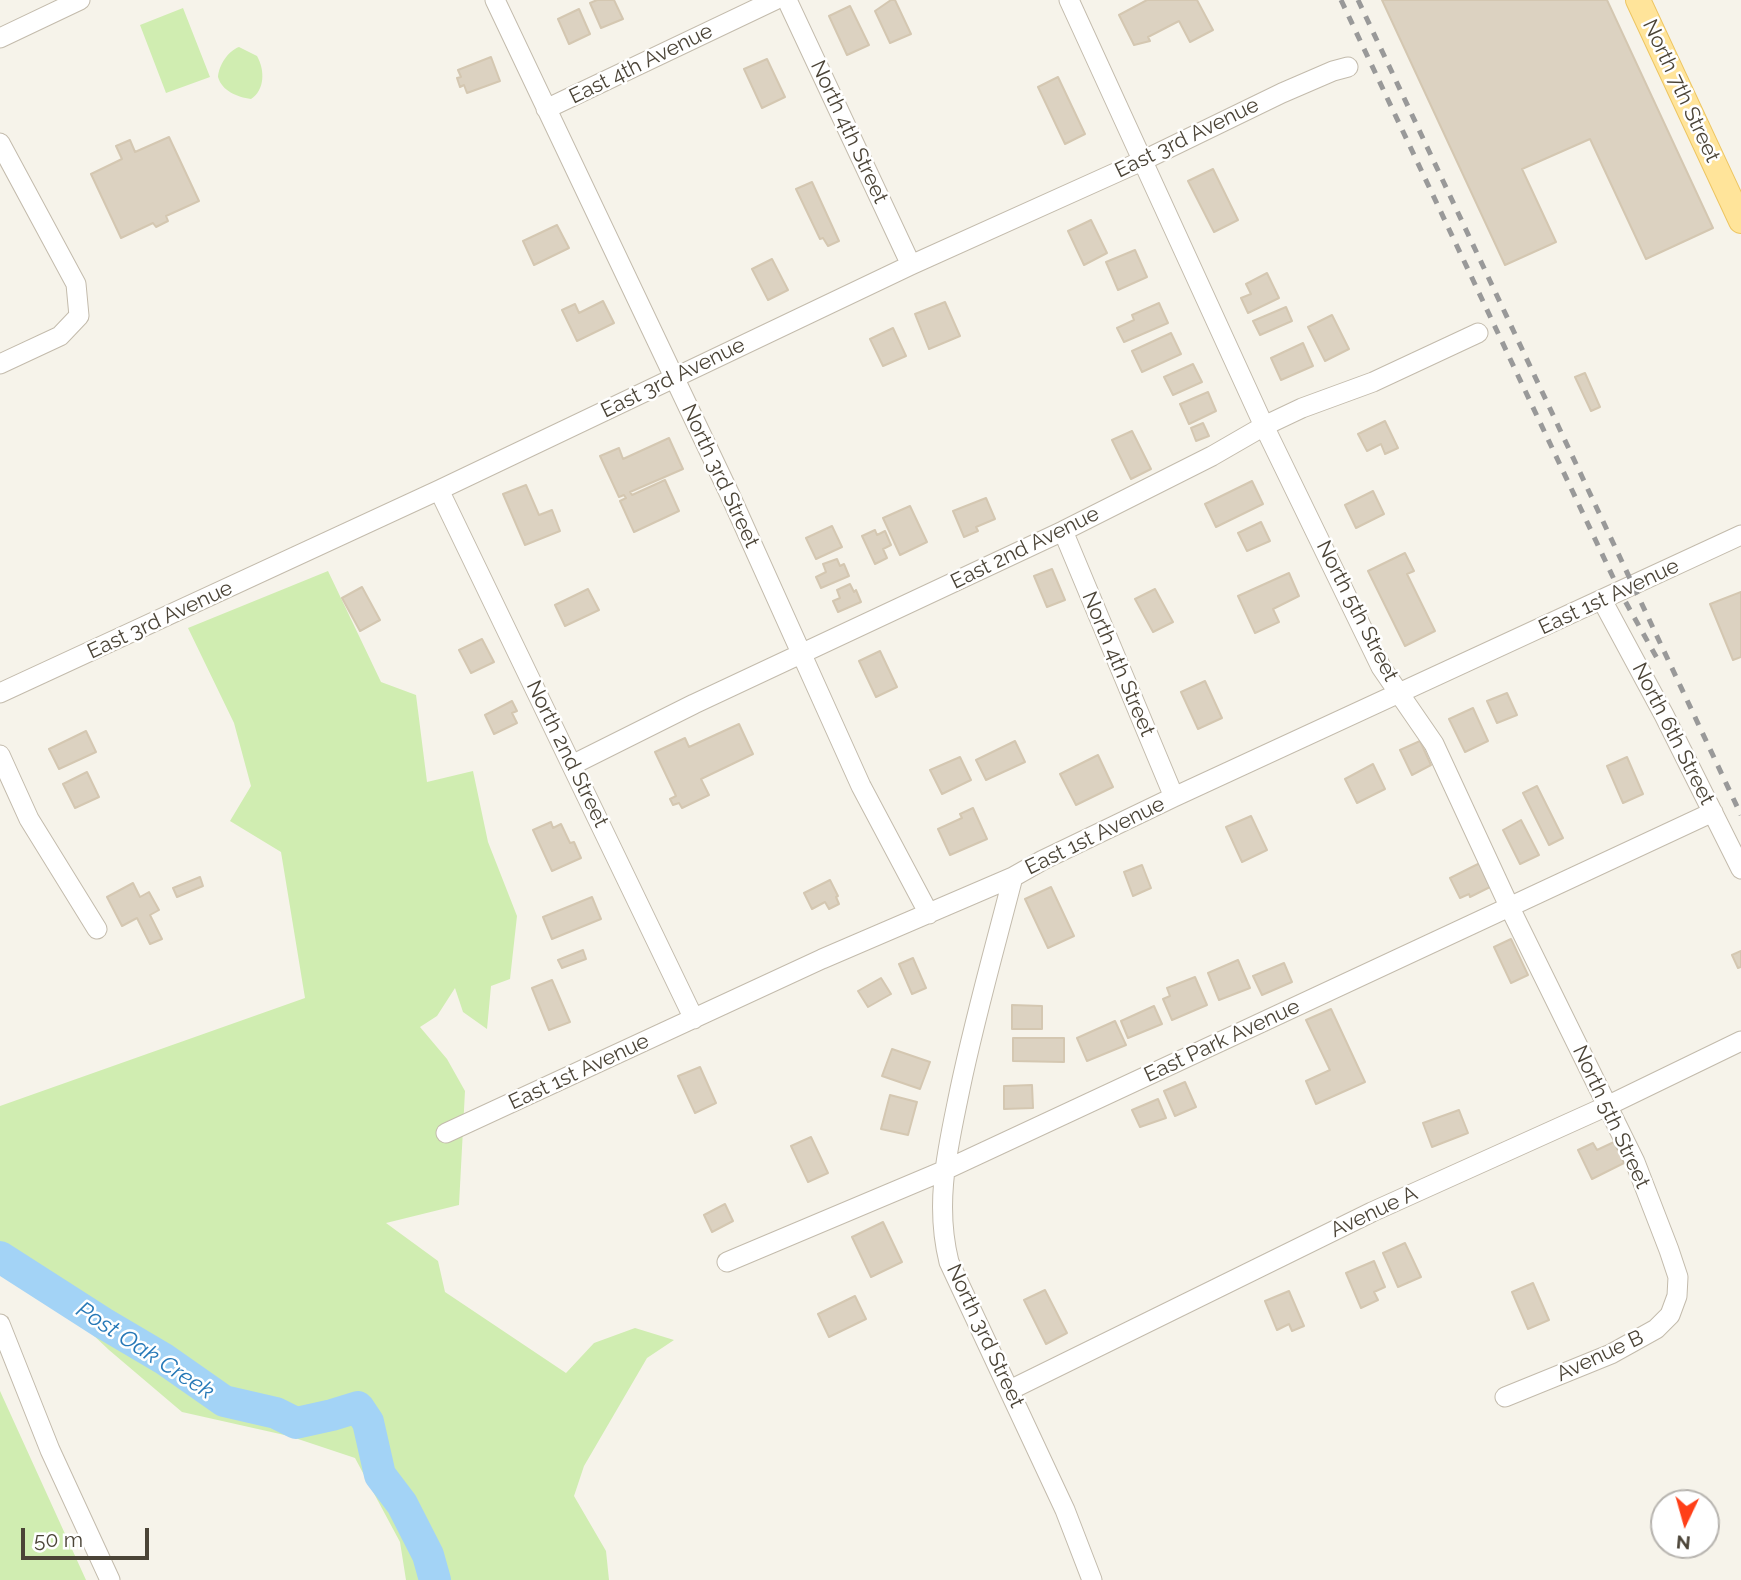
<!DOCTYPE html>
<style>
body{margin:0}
#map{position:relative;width:1741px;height:1580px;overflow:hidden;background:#f6f3ea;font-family:Raleway,sans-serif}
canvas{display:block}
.north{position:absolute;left:1650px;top:1489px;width:70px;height:70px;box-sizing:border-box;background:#fff;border:2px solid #b7b4af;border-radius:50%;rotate:185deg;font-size:19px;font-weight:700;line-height:28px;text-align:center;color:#4b4437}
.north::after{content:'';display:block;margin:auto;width:24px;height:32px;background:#ff3f18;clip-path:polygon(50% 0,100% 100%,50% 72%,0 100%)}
.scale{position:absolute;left:21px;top:1528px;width:128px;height:32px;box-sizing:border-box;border:4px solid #4b4437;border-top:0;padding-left:9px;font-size:21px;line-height:24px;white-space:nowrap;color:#4b4437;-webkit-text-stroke:5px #fff;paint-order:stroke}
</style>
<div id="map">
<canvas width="1741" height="1580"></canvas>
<div class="north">N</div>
<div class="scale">50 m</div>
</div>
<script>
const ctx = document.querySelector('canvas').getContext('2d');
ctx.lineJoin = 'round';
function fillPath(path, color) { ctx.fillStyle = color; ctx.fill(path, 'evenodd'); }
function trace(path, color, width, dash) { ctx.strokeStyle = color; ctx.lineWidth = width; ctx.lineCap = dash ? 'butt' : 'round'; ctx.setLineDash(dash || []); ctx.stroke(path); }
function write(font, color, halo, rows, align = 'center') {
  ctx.font = font + ' Raleway,sans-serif'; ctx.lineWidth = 5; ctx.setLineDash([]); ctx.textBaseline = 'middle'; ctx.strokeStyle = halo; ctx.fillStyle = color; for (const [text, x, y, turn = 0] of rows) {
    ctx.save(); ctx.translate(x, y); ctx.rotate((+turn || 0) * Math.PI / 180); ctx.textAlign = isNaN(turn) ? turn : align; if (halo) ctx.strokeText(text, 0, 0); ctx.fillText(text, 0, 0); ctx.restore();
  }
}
fillPath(new Path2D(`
 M183 8 210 77 166 93 140 25Z
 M239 47 257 56C265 70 265 90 251 99 237 97 222 91 218 77 219 65 228 51 239 47Z
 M328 571 381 682 416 695 427 782 473 771 488 842 517 916 510 979 491 986 487 1029 463 1012 455 988 437 1016 420 1027 447 1059 465 1091 459 1205 386 1223 438 1261 445 1292 566 1373 594 1343 635 1328 674 1340 647 1358 584 1466 574 1496 606 1551 609 1580H406L400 1542 355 1458 289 1436 182 1412 109 1350 0 1247V1106L305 998 281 852 230 821 251 786 234 723 188 628Z
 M0 1391 86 1580H0Z`), '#d0edb1');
trace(new Path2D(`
 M0 1257 103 1323 164 1359 224 1401 276 1413 296 1423 332 1415 358 1407 368 1422 380 1475 402 1504 428 1555 435 1580`), '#a3d3f6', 32);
const building = new Path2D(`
 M597 0H614L623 19 601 28 590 3Z
 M891 0H895L911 34 890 43 875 11Z
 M1147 0H1197L1213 30 1190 42 1179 21 1148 37 1150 41 1134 45 1119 15Z
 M1382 0H1607L1713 228 1646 259 1590 139 1522 169 1556 242 1505 265Z
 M850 6 869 45 847 55 829 16Z
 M579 9 590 34 569 44 558 19Z
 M491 57 500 81 467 93 464 85 460 87 457 78 461 77 458 70Z
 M767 59 785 97 762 108 744 69Z
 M1058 77 1085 134 1065 144 1038 87Z
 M169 137 199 201 166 216 168 221 156 227 153 223 121 238 91 174 122 159 116 146 130 140 135 152Z
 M1213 169 1238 220 1214 232 1188 181Z
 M812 182 839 241 828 246 823 238 820 239 796 189Z
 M1091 220 1107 253 1084 265 1068 231Z
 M557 225 569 248 534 265 523 241Z
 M1135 250 1147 277 1118 290 1106 262Z
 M772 259 788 290 768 300 752 269Z
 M1267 273 1279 298 1248 313 1241 298 1251 294 1246 284Z
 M603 301 614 323 577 341 562 310 575 304 579 313Z
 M945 302 960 336 929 349 915 314Z
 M1159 303 1168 323 1124 342 1117 328 1134 320 1132 315Z
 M1286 307 1292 321 1260 335 1253 321Z
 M1332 315 1349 349 1325 361 1308 327Z
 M893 328 906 356 883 366 870 339Z
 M1171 333 1181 354 1142 372 1132 351Z
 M1303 343 1313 366 1281 380 1271 358Z
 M1193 364 1202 382 1173 395 1164 377Z
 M1585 373 1600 407 1591 411 1575 377Z
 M1208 392 1216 411 1189 424 1180 404Z
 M1385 421 1398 448 1385 454 1381 444 1367 451 1358 434Z
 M1203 423 1209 436 1196 441 1191 428Z
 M1132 431 1151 469 1131 479 1112 440Z
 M669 438 683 469 630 492 632 495 665 480 679 511 634 532 620 501 626 498 624 495 619 497 600 456 619 448 623 459Z
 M1252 481 1263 504 1216 527 1205 504Z
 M526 485 539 515 552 510 560 531 525 545 503 494Z
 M1373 491 1384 514 1356 528 1345 505Z
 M986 498 995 519 976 527 978 531 964 537 953 511Z
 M910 506 927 542 900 555 883 518Z
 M1261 522 1270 541 1247 551 1238 533Z
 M832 526 842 547 816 559 806 538Z
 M875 530 877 535 885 531 891 545 883 549 887 558 875 564 862 536Z
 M1405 553 1414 571 1407 574 1435 631 1405 646 1368 571Z
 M837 559 840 566 844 564 849 576 821 588 816 577 826 572 823 564Z
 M1052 569 1065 600 1047 607 1034 576Z
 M1289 573 1299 596 1273 609 1279 622 1255 633 1238 596Z
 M850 584 854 592 856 590 861 602 838 612 833 601 840 598 837 590Z
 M362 587 380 620 360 631 342 598Z
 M588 589 599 610 565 626 555 605Z
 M1155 589 1173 622 1153 632 1135 599Z
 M1741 592V657L1733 660 1710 604Z
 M482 639 494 662 471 673 459 650Z
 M880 651 897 687 876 697 859 661Z
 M1205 681 1222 718 1198 729 1181 692Z
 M1507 693 1517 715 1497 723 1487 701Z
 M512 701 517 711 512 713 517 723 494 734 485 715Z
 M1473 708 1488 741 1465 752 1449 719Z
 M739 724 753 754 701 779 709 795 682 808 679 803 673 805 670 799 676 796 655 752 685 738 689 747Z
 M86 731 96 752 59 769 49 749Z
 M1015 741 1025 762 986 780 976 760Z
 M1420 741 1431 765 1412 775 1400 750Z
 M1098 755 1113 787 1076 805 1060 774Z
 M960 757 971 780 942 794 930 770Z
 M1627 757 1643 794 1623 803 1607 766Z
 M1373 764 1385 789 1357 803 1345 779Z
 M87 772 99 797 75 808 63 784Z
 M1537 786 1563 838 1549 845 1523 793Z
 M973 808 987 839 950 855 938 829 962 818 960 814Z
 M1251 816 1267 850 1242 862 1226 827Z
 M1521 820 1539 855 1520 864 1503 830Z
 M551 822 553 828 561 824 570 843 574 842 581 858 552 871 533 830Z
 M1480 863 1492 886 1470 897 1469 894 1460 898 1450 878Z
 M1142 865 1151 888 1133 896 1124 872Z
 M200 877 203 886 177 897 173 888Z
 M830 880 838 896 836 897 839 904 829 909 825 902 812 909 804 893Z
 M133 883 140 897 149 892 159 910 150 915 162 939 150 944 137 918 122 926 107 897Z
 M1051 887 1074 936 1048 948 1025 899Z
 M592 897 601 919 552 939 543 917Z
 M1511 939 1528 975 1511 983 1494 947Z
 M583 950 586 959 562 968 558 960Z
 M1741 951V967L1738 968 1732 955Z
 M913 958 926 988 912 994 899 964Z
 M1238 960 1250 988 1219 1000 1208 973Z
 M1284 963 1292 982 1262 995 1253 976Z
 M1195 977 1207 1005 1172 1020 1163 999 1170 996 1167 988Z
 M881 978 891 994 868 1007 858 991Z
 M552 980 570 1022 549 1030 532 988Z
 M1012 1005 1042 1006V1029H1012Z
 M1154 1006 1162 1024 1128 1038 1121 1021Z
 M1331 1009 1365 1082 1316 1104 1306 1081 1330 1070 1306 1020Z
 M1115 1021 1126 1045 1087 1061 1077 1038Z
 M1013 1038H1064V1062L1013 1061Z
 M892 1049 930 1062 920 1089 882 1076Z
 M700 1067 716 1103 695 1113 678 1076Z
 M1185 1082 1196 1107 1175 1116 1164 1091Z
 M1032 1085 1033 1108 1004 1109V1086Z
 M890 1095 917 1102 908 1135 881 1129Z
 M1158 1099 1166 1118 1140 1127 1132 1110Z
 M1459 1110 1468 1133 1432 1147 1423 1123Z
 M811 1137 828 1173 808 1182 791 1146Z
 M1614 1142 1624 1163 1592 1179 1578 1150 1593 1143 1597 1150Z
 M725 1204 733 1221 712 1232 704 1215Z
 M883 1222 902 1262 871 1277 852 1237Z
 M1405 1243 1421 1277 1398 1287 1383 1253Z
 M1374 1261 1385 1287 1374 1292 1378 1300 1361 1308 1346 1273Z
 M1533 1283 1549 1320 1528 1329 1512 1292Z
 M1045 1290 1067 1333 1046 1344 1024 1300Z
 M1289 1291 1304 1326 1292 1331 1289 1324 1277 1330 1265 1301Z
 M855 1296 866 1319 829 1337 818 1314Z`);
fillPath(building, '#dcd2c1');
trace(building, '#d4c7b1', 2);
const minor = new Path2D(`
 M495 0 730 495 861 786 929 914
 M787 0 911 265
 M1069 0 1264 426 1381 667 1434 744 1509 906 1635 1162 1669 1250 1678 1277 1677 1296 1670 1315 1656 1329 1611 1354 1505 1397
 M0 38 80 0
 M546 109 775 0
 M0 143 76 284 79 316 60 336 0 364
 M439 490 694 1019
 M1063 531 1174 797
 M1602 600 1664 715 1741 869
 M0 693 439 490 911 265 1144 160 1282 93 1333 71 1348 67
 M0 755 29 819 97 929
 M572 765 694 704 1063 531 1212 456 1264 426 1302 408 1373 382 1478 333
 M1013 877C995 947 975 1017 960 1089 948 1148 934 1202 949 1262L1065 1510 1092 1580
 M446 1133 822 959 1013 877 1043 860 1174 797 1741 535
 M727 1262 943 1171 1713 812
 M0 1324 50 1450 110 1580
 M1010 1390 1372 1212 1607 1106 1741 1041`);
const major = new Path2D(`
 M1638 0 1741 221`);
trace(minor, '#c3bbac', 21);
trace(major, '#edc561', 26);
trace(minor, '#fff', 19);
trace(major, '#ffe49a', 24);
trace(new Path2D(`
 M1341 0 1620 592 1658 660
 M1358 0 1741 815`), '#999', 5, [9, 9]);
write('21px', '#4b4437', '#fff', [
 ["East 4th Avenue",641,64,-26],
 ["North 7th Street",1681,91,65],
 ["North 4th Street",849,132,65],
 ["East 3rd Avenue",1187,138,-26],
 ["East 3rd Avenue",673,378,-26],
 ["North 3rd Street",720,476,65],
 ["East 2nd Avenue",1025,548,-26],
 ["East 1st Avenue",1609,597,-25],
 ["North 5th Street",1357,611,63],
 ["East 3rd Avenue",160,620,-25],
 ["North 4th Street",1118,664,67],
 ["North 6th Street",1673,734,63],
 ["North 2nd Street",567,754,64],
 ["East 1st Avenue",1095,836,-26],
 ["East Park Avenue",1222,1041,-25],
 ["East 1st Avenue",579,1072,-25],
 ["North 5th Street",1611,1117,65],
 ["Avenue A",1374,1212,-25],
 ["North 3rd Street",985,1336,65],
 ["Avenue B",1600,1356,-25]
]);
write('italic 23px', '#2678b7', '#fff', [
 ["Post Oak Creek",145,1351,33]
]);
</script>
